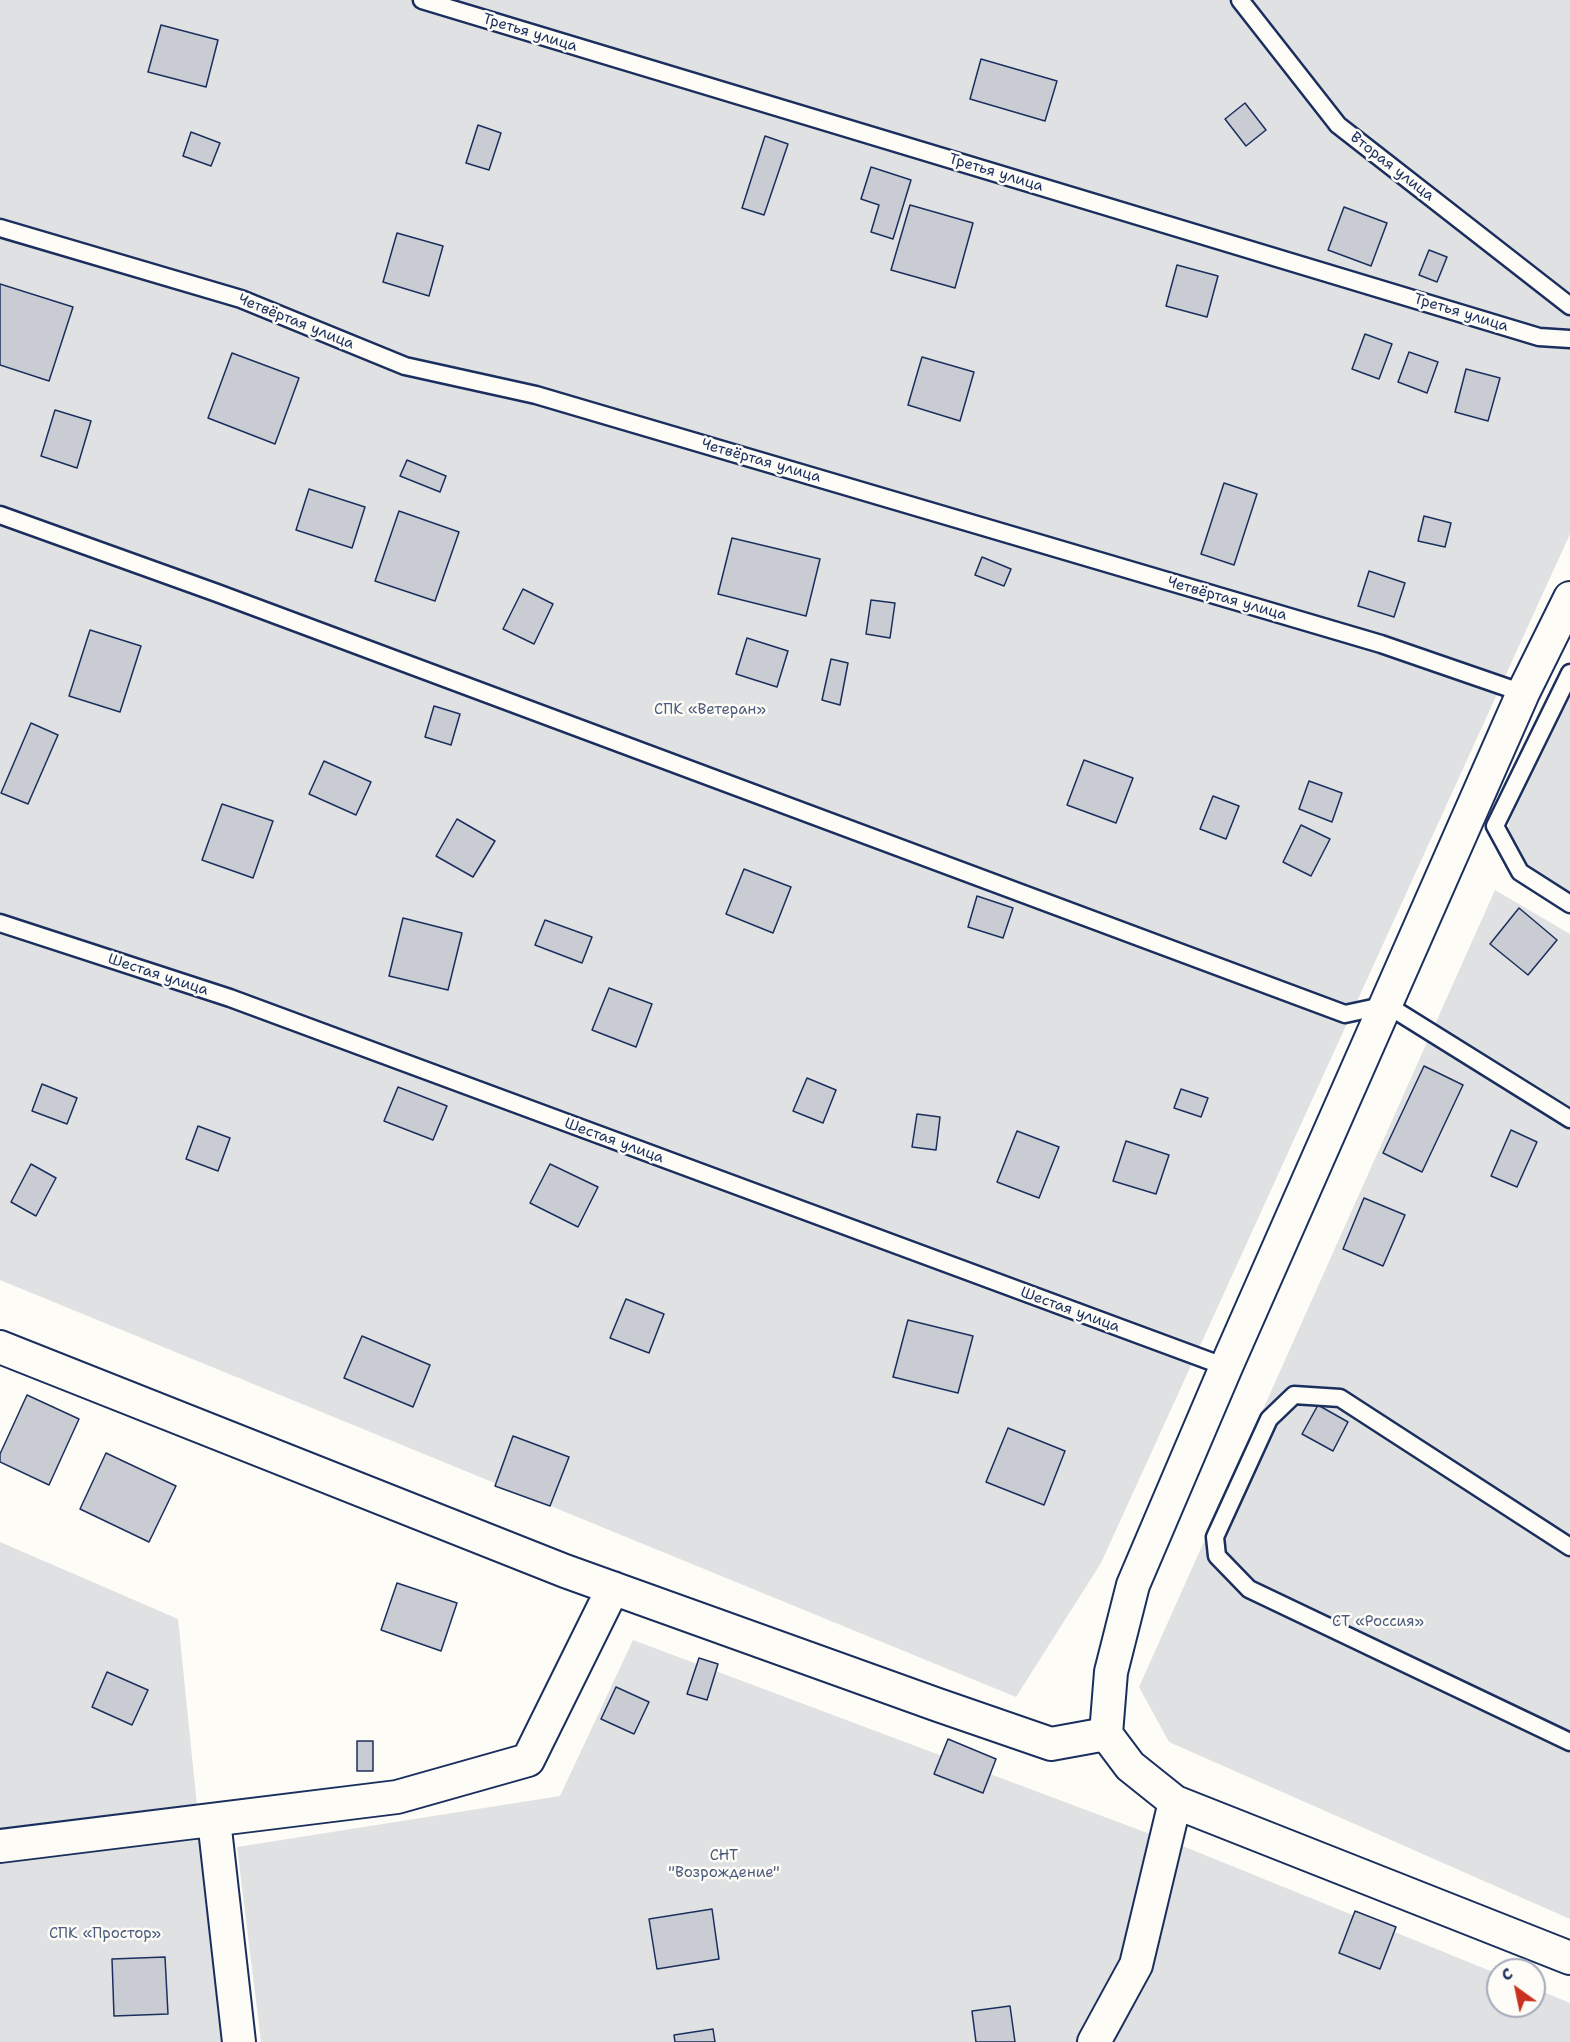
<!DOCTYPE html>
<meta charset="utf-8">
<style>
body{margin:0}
#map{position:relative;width:1570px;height:2042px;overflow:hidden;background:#fdfcf7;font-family:"Shantell Sans",sans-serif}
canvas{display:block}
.north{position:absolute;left:1486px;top:1958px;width:60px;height:60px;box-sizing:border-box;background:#fdfcf7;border:2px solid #a3aaba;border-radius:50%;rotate:327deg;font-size:16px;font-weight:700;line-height:24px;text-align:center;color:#1b2f5e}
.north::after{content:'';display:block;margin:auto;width:21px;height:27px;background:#c8321e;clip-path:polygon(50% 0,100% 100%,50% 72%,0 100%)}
</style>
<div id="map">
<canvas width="1570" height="2042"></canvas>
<div class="north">С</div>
</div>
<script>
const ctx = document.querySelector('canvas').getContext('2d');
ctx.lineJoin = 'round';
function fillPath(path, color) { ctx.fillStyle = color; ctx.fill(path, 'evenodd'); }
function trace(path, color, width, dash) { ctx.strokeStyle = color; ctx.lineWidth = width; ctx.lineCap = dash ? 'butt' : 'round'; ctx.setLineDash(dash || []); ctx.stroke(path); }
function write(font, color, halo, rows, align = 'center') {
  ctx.font = font + ' "Shantell Sans",sans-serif'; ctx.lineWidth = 5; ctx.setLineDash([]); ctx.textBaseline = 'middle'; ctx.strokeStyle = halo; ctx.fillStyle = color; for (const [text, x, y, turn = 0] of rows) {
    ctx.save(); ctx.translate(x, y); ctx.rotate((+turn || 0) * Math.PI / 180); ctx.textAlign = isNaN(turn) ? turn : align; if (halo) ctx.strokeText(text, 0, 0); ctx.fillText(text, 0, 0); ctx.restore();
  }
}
fillPath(new Path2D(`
 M0 0H1570V534L1101 1563 1016 1697 0 1280Z
 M1570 688V897L1503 854 1510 820Z
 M1495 890 1570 934V1919L1169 1742 1139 1687Z
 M0 1542 178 1619 221 2042H0Z
 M633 1640 1190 1849 1498 1974V2006H1534V1988L1570 2003V2042H261L237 1847 560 1796Z`), '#e0e1e3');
const building = new Path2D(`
 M161 25 218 40 206 87 148 72Z
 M981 59 1057 81 1045 121 970 99Z
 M1245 103 1266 130 1246 146 1225 119Z
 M478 125 501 133 489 170 466 163Z
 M191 132 220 143 211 166 183 156Z
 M765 136 788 144 764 215 742 208Z
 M871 167 911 180 893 239 871 232 879 205 861 199Z
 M910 205 973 223 955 288 891 270Z
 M1344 207 1387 223 1371 266 1328 250Z
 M397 233 443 246 429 296 383 282Z
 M1429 250 1447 257 1437 282 1419 275Z
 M1177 265 1218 276 1207 317 1166 306Z
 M0 284 73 307 49 381 0 365Z
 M1365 334 1392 344 1379 379 1352 369Z
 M1409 352 1438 362 1427 393 1398 382Z
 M232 353 299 378 275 444 208 418Z
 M922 357 974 372 960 421 908 405Z
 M1466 369 1500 378 1488 421 1455 412Z
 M55 410 91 421 77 468 41 456Z
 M407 460 446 476 440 492 400 476Z
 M1224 483 1257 494 1234 565 1201 554Z
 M309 489 365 507 352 548 296 530Z
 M399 511 459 532 435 601 375 581Z
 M1424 516 1451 523 1445 547 1418 541Z
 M732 538 820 559 806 616 718 594Z
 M982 557 1011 569 1004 586 975 575Z
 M1369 571 1405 583 1394 617 1358 606Z
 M523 589 553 604 534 644 503 629Z
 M871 600 895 603 890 638 866 634Z
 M90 630 141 646 120 712 69 696Z
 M747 638 788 651 777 687 736 674Z
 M831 659 848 663 840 705 822 700Z
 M434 706 460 714 451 745 425 737Z
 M31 723 58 735 28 804 1 793Z
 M1084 760 1133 778 1116 823 1067 805Z
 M324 761 371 782 356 815 309 794Z
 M1309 781 1342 793 1332 822 1299 809Z
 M1213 796 1239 806 1226 839 1200 829Z
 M222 804 273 821 253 878 202 860Z
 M457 819 495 841 473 877 436 856Z
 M1301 825 1330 839 1311 876 1283 862Z
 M744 869 791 887 773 933 726 914Z
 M977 896 1013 908 1003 938 968 927Z
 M1519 908 1557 940 1528 975 1490 944Z
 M403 918 462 933 448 990 389 976Z
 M545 920 592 937 582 963 535 945Z
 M609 988 652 1004 636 1047 592 1030Z
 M1424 1066 1463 1085 1422 1172 1383 1153Z
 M807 1078 836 1090 823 1123 793 1111Z
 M42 1084 77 1098 67 1124 32 1111Z
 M398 1087 447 1106 433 1140 384 1121Z
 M1181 1089 1208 1098 1201 1117 1174 1108Z
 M917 1114 940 1117 936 1150 912 1147Z
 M198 1126 230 1138 218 1171 186 1159Z
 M1511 1130 1537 1142 1517 1187 1491 1176Z
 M1017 1131 1059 1147 1039 1198 997 1182Z
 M1126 1141 1169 1155 1156 1194 1113 1181Z
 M31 1164 56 1178 36 1216 11 1202Z
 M550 1164 598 1187 578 1227 530 1203Z
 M1364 1198 1405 1215 1383 1266 1343 1249Z
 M626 1299 664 1314 649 1353 610 1338Z
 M908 1320 973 1336 958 1393 893 1377Z
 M362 1336 430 1365 413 1407 344 1378Z
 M27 1395 79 1419 49 1485 0 1462V1454Z
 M1318 1405 1348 1422 1333 1451 1302 1434Z
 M1008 1428 1065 1451 1044 1505 986 1482Z
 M513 1436 569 1457 550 1506 495 1486Z
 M106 1453 176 1486 149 1542 80 1509Z
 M397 1583 457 1603 441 1651 381 1630Z
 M699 1658 718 1664 707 1700 687 1694Z
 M107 1672 148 1690 132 1725 92 1707Z
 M616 1687 649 1702 634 1734 601 1719Z
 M948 1739 996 1759 983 1793 934 1774Z
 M357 1741H373V1771H357Z
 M712 1909 719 1959 657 1969 649 1919Z
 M1355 1911 1396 1927 1380 1969 1339 1953Z
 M165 1957 168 2014 114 2016 112 1959Z
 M1010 2006 1015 2042H976L972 2011Z
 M713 2029 715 2042H675L674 2035Z`);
fillPath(building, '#c9ccd3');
trace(building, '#1b2f5e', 1.5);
const lane = new Path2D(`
 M422 0 1539 337 1570 339
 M1240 0 1338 125 1570 306
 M0 228 241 299 405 366 536 395 1381 644 1523 693
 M0 515 217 593 1345 1014 1387 1005 1570 1119
 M1570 673 1495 826 1520 872 1570 904
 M0 923 230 998 1226 1367
 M1570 1547 1340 1398 1294 1395 1269 1419 1215 1537 1217 1556 1249 1589 1570 1742`);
const street = new Path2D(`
 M1570 598 1523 693 1226 1367 1133 1585 1111 1672 1106 1734 1130 1766 1175 1802 1570 1958
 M0 1347 565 1571 938 1705 1051 1744 1106 1734
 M214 1820 239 2042
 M0 1846 397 1797 528 1760 613 1588
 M1094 2042 1136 1965 1175 1802`);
trace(lane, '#1b2f5e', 21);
trace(street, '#1b2f5e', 36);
trace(lane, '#fdfcf7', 16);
trace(street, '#fdfcf7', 32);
write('15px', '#1b2f5e', '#fdfcf7', [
 ["Третья улица",530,33,17],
 ["Вторая улица",1392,167,38],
 ["Третья улица",996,173,17],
 ["Третья улица",1461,313,17],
 ["Четвёртая улица",296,322,22],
 ["Четвёртая улица",761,461,16],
 ["Четвёртая улица",1227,599,16],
 ["Шестая улица",158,975,18],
 ["Шестая улица",614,1141,20],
 ["Шестая улица",1070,1310,20]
]);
write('15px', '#4c5c7f', '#fdfcf7', [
 ["СПК «Ветеран»",710,710],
 ["СТ «Россия»",1378,1622],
 ["СНТ",724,1856],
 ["\"Возрождение\"",724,1873],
 ["СПК «Простор»",105,1934]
]);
</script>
